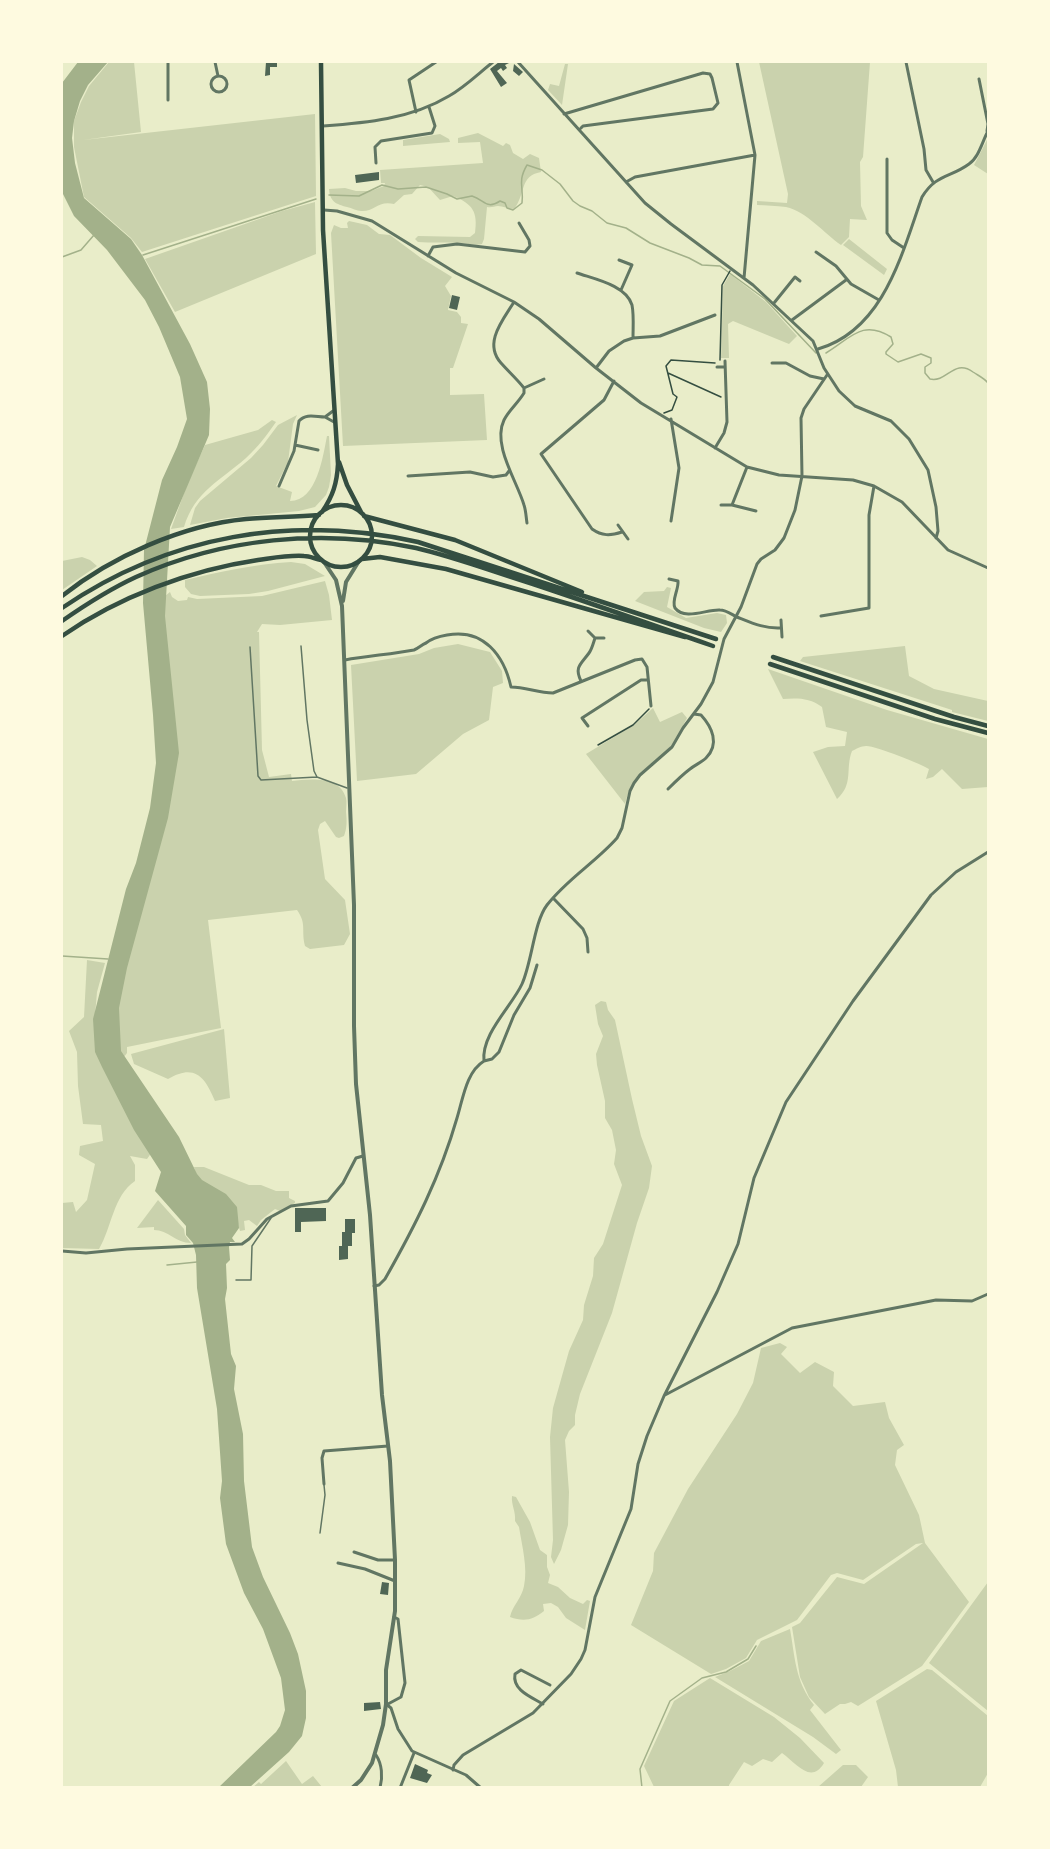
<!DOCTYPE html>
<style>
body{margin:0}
#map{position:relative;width:1050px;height:1849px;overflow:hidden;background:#e9edc9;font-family:"Noto Serif",serif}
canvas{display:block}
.frame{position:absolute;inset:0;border:63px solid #fefae0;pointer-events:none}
</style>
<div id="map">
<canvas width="1050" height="1849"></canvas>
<div class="frame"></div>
</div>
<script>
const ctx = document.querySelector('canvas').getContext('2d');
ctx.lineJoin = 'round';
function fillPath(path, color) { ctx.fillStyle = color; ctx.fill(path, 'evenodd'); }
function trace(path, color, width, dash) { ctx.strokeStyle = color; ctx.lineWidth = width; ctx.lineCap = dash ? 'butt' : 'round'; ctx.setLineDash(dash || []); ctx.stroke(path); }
fillPath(new Path2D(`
 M109 62H134L141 132 83 140 315 114 316 196 142 252 131 238 84 197 74 147V121L81 102 89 86Z
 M759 62H870L863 157 860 162 861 206 867 220 850 219 849 237 841 245C824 233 807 212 786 207 776 206 766 205 757 205V201L787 203 788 194Z
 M565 64H568L562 105 548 90 550 84 559 86Z
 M478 133 503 146 506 143 510 145 513 153 523 159 530 154 539 158 541 172C519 176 526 194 514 209 508 209 503 206 498 206 494 206 492 208 487 207L484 239 482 244C474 246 466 243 458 243 444 242 431 243 418 242L415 239 418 236 470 237 475 233C478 212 473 204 453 196L440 200 428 187 420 185 412 194 404 195 394 204C378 200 374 212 361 211 357 211 352 208 347 207 336 204 330 202 329 189L345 188 356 191H371L384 186 385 183H381L380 170 483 163 480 142 458 143V138Z
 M440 134 449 139 450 142 403 146V140Z
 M988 138V174L974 165Z
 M315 202 316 254 175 312 145 259 282 211Z
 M349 221 367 225 379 234 390 235 421 258 452 277 445 286 451 296 448 310 457 312 461 317V323L468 324 453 368H450V395L484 394 487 440 343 446 331 233 334 225 341 228H348L347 223Z
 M849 239 887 269 884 275 843 245Z
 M730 274 766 302 797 336 789 344 733 321 728 324 729 358H721L723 286Z
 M297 415 293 424 288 462 276 486 292 492 290 501C317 501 323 456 327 436H329L331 475 329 487 326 495 315 507 299 511 227 518 190 525 195 508 200 501 251 458 263 445 278 425Z
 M272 420 276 422C267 435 258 447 246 458 220 481 195 491 184 527L171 529 188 482 205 445 258 430Z
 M82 557 90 560 97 566 62 590V561Z
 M291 562 305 564 325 576 268 591 249 594 200 596 191 594 185 587V580C220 572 255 564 291 562Z
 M325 581 329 595 332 620 280 625 262 624 257 632H259L262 750 269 777 291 774 292 781C308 779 340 775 346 798 347 802 346 808 346 812 347 821 347 828 344 836L339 838 336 837 325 821 320 824 318 830 325 879 345 900 350 934 344 945 310 949 305 946C301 930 307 924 297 910L208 920 221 1028 127 1047V1053L121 1061 113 1033 123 975 158 849 160 600 170 592 172 597 178 601 187 600 188 597 197 599 262 596Z
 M667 587 671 588 667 607 686 618 717 613 726 615 727 623 721 632 704 628 635 601 644 592 664 591Z
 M458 644 490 652 502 671 503 683 493 687 489 720 463 734 416 774 357 781 351 665 419 654 434 648Z
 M905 646 909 676 934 689 988 701V721L952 712V710L800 661 803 657Z
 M768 669 887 710 988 739V787L962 789 942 769 933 777 926 779 929 769C924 765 873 745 866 746 861 746 856 749 852 751 845 769 854 784 837 799L813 752 828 747 845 746 847 732 826 727 822 707C810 698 798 698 783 699Z
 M653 708 660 722 682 712 687 718C682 727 677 739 670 747 649 772 635 765 625 804L586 754 634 725Z
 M87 960 105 963 97 992 95 1016 152 1152 147 1159 130 1156 135 1165V1181C113 1196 112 1227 99 1249L62 1248V1203L73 1202 76 1212 87 1200 95 1164 79 1155 80 1146 103 1141 101 1125 83 1124 78 1086 77 1052 69 1031 84 1017Z
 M601 1001 606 1002 608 1010 615 1020 632 1099 641 1136 652 1166 649 1188 637 1223 612 1313 580 1394 575 1415V1425L569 1431 565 1440 569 1492 568 1525 561 1550 554 1564 551 1557 553 1540 550 1437 553 1408 569 1351 583 1320 584 1305 593 1276 594 1258 603 1244 622 1185 614 1164 616 1150 612 1130 605 1118V1101L597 1065 596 1054 603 1036 598 1024 595 1005Z
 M224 1029 230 1098 215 1101C205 1077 195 1063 168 1079L134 1064 131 1054Z
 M194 1167H204L249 1185H261L276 1191H289V1198L295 1201V1203L280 1211 275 1209 261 1220 257 1226 249 1220 244 1221 245 1230 240 1231 238 1224 199 1184Z
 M158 1200 184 1229 185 1235 191 1243C176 1243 168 1230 154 1230V1227L137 1228Z
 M780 1343 787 1347 781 1354 800 1373 815 1362 834 1372 833 1386 853 1406 885 1402 889 1418 904 1445 897 1450 895 1465 919 1515 925 1543 969 1602 922 1666 858 1706 851 1702 845 1704H840L825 1714 809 1697 800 1677 792 1627 800 1623 837 1577 864 1584 923 1543 916 1544 863 1580 837 1573 831 1575 797 1620 757 1640 746 1658 726 1669 711 1674 631 1625 653 1571 654 1553 688 1489 737 1414 753 1383 761 1348Z
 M512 1496 516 1497 530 1522 540 1550 547 1555V1567L550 1575 548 1583 558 1587 570 1598 583 1604 587 1600 590 1601 585 1630 566 1618 558 1607 551 1603 543 1604 544 1611C533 1620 524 1622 510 1617 512 1606 522 1598 524 1586 528 1568 522 1546 519 1527L515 1521C516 1511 511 1505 512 1496Z
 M988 1582V1711L929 1663Z
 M790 1629C795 1657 795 1681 814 1705L810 1710 841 1750 836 1754 813 1737 715 1677 730 1671 749 1661 761 1641Z
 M927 1669 932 1670 988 1716V1773L980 1787H898L896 1770 876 1701Z
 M710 1678 774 1717 800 1738 824 1763C811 1785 796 1763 782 1753L772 1762 763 1759 752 1766 744 1762 729 1785V1787H654L644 1766 674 1701Z
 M286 1761 302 1784 313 1776 322 1787 263 1788 261 1786 253 1787 259 1782 261 1784Z
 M843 1765H856L868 1777 861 1787H818Z`), '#cad2ad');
fillPath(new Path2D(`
 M78 62H108L88 85 80 101 74 121 72 138 75 163 84 198 131 239 142 255 190 344 207 382 210 409 209 435 170 527 165 616 179 753 168 818 127 968 119 1008 121 1051 179 1137 197 1174 202 1180 226 1194 237 1207 239 1228 232 1238 235 1242H230L229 1247 230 1260 226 1264 227 1288 225 1299 231 1354 236 1366 234 1389 243 1434 244 1481 252 1547 263 1577 290 1633 298 1654 306 1691V1718L302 1736 289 1752 250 1787H219L276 1732 280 1726 285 1710 281 1678 263 1629 244 1593 226 1544 220 1498 222 1481 217 1409 197 1288 196 1255 193 1243 186 1235V1226L155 1191 161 1172 134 1130 102 1067 95 1052 93 1019 126 889 136 863 150 808 156 763 153 715 143 603 144 550 162 480 177 447 187 419 180 377 159 327 145 300 107 250 74 216 62 192V83Z`), '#a3b18a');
trace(new Path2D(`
 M329 195 359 196 382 185 398 189 426 187 447 194 457 199 472 196C485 200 486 210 500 201L505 203 507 208 513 210 522 203C524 187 517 182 527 165L542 170 560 184 573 201 580 206 592 211 607 223 626 228 650 243 689 258 702 265 720 266 765 299 816 353
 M143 255 316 199
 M62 257 81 250 94 235
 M826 353C851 338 862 319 891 337L893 344 886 352V354L898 362 921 354 931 358V363L925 367V373L930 379C947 383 954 358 973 372 979 376 984 378 988 383
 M62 956 108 959
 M167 1265 197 1262
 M642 1788 640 1769 670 1701 702 1678 726 1672 748 1659 756 1646`), '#a3b18a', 1.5);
fillPath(new Path2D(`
 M266 62H277V67H270V75L265 76Z
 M499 62H511L505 65 507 68 503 71 501 68 497 71 507 83 501 87 490 69Z
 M514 64 523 72 519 76 513 71Z
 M379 172V180L356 183 355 175Z
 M452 295 460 297 457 310 449 308Z
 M295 1208H326V1221L301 1222V1232H295Z
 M345 1219H355V1233H352V1246H348V1259L339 1260V1246H342V1232H345Z
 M382 1582 389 1583 388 1595 380 1594Z
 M380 1702 381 1709 364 1711V1703Z
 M415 1764 428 1770 427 1773 432 1775 427 1783 410 1778Z`), '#4f6655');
trace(new Path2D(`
 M720 360 722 285 730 271
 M668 373 721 397
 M664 413 672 410 677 397 673 394 666 366 671 360 715 363
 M598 745 633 725 649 709`), '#344e41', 1.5);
trace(new Path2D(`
 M301 646 307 720 314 771 317 777 347 788
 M250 647 258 776 261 780 317 777
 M236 1280H251L252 1246 271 1218
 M320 1533 325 1495 324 1485`), '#617663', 1.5);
trace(new Path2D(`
 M215 62 218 76
 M518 62 645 203 671 224 753 285 813 341 824 368 839 391 855 406 891 421 909 439 928 470 936 507 938 531 936 538
 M737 62 755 155 744 278
 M906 62 924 149 926 170 933 182
 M211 84a8 8 0 1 1 16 0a8 8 0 1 1-16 0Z
 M979 79 988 124 987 131
 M168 100V62
 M416 112 409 80 436 62
 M564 114 703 73 710 74 712 78 718 103 713 109 583 126 581 128
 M323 126C365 123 411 119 449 96 465 87 479 73 493 62
 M887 159V233L892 240 904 248
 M376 163 375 147 381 141 432 133 435 126 429 107
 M626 182 635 177 755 155
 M324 210 337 211 372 221 456 273 514 302 539 319 596 368 641 403 747 467 779 475 853 480 874 486 902 502 948 550 988 568
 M816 252 836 266 851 284 879 300
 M428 256 433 247 457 244 525 252 530 246 529 240 519 223
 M619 260 632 265 621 290
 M577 273C594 279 626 285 632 305 634 315 633 327 633 338
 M514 302C503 320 483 343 501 363 508 371 517 379 524 388V393C518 403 509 410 504 420 492 445 517 481 524 505 526 511 526 517 527 523
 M774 303 795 277 800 281
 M792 320 846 280
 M818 349C884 330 902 253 922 197 936 174 950 178 969 164 979 157 982 142 988 131
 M772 363H786L810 376 824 379
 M717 367H725
 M596 368 609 351 624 341 633 338 660 336 715 315
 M614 381 604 400 541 454 592 529C602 536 610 536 622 532
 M524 388 544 379
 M333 411 325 417 334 422
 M295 445 318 450
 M715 448 724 433 727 422 725 361
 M408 476 470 472 493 477 506 475 509 471
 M279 486 294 451 299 421C306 413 316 417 325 417
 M721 505H732L756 511
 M732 505 747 467
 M671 521 679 468 671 419
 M618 525 628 539
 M669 579 678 581C679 589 671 601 675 608 685 621 707 609 720 610 726 610 731 614 737 617 752 623 765 629 781 628
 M821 616 869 608V515L874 486
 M781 620 782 637
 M588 631 595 638
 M345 660C367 656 393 654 414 650 419 648 421 645 426 643 431 639 441 636 447 635 484 628 504 656 511 687 526 687 538 693 553 693L635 660 642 659 647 667 651 706
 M581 681C574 667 581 664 589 653 592 649 593 644 595 638H604
 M588 726 582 718 641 680H648
 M668 789C675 782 682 775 690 769 695 765 702 762 706 758 720 744 712 727 701 715L694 714
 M554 899 583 929 587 938 588 952
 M484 1061 492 1059 499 1052 514 1015 530 988 537 965
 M62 1251 86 1253 127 1249 242 1244 249 1239 267 1219 291 1206 328 1201 343 1183 356 1158 363 1156
 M374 1286 379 1285 385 1279C415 1226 440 1177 457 1118 463 1099 466 1072 484 1061 481 1034 512 1006 522 984 532 962 534 922 547 905 567 879 596 862 617 838L622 828 630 791 634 783 640 775 672 747 683 728 701 704 713 682 724 639 741 607 757 564 761 559 775 550 784 538 795 510 802 476 801 418 804 409 827 375
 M665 1395 792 1328 936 1300 972 1301 988 1294
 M324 1484 322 1458 324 1451 388 1446
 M354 1552 378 1560H395
 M338 1563 365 1569 395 1581
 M386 1704 391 1708 398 1729 412 1751 466 1775 481 1788
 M388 1704 401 1697 405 1683 398 1619 394 1617
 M543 1704C531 1697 512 1690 515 1674L521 1670 550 1685
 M376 1755C382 1764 383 1777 380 1788
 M453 1770 454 1765 463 1755 533 1713 571 1674 581 1659 585 1650 595 1597 631 1509 638 1464 647 1436 664 1396 717 1292 738 1244 754 1178 786 1102 853 1001 931 895 956 872 988 852
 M400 1788 414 1753`), '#617663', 3);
trace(new Path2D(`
 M324 562 336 580 342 606 354 905V1026L356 1084 370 1215 382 1395 390 1461 395 1560V1611L386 1670V1704L383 1725 372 1763 361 1780 352 1788
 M343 601 346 582 359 561`), '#617663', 4);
trace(new Path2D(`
 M321 62 323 230 338 464C337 483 333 496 322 512
 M339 462 347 485 361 512
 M310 536a31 31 0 1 1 62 0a31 31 0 1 1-62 0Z
 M364 516 455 540 582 592
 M362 559 380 557 446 569 685 637
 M62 596C111 557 182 525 246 519 270 517 295 517 319 515
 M62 608C169 535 292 514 418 542L716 639
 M62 621C85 605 110 589 136 577 222 538 323 528 416 548 455 557 494 572 533 584 593 604 653 625 713 646
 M62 636C118 597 190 570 258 560 273 558 288 555 304 556 310 556 315 559 321 560
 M773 657 954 717 988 726
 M770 664 935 719 988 733`), '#344e41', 4.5);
</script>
